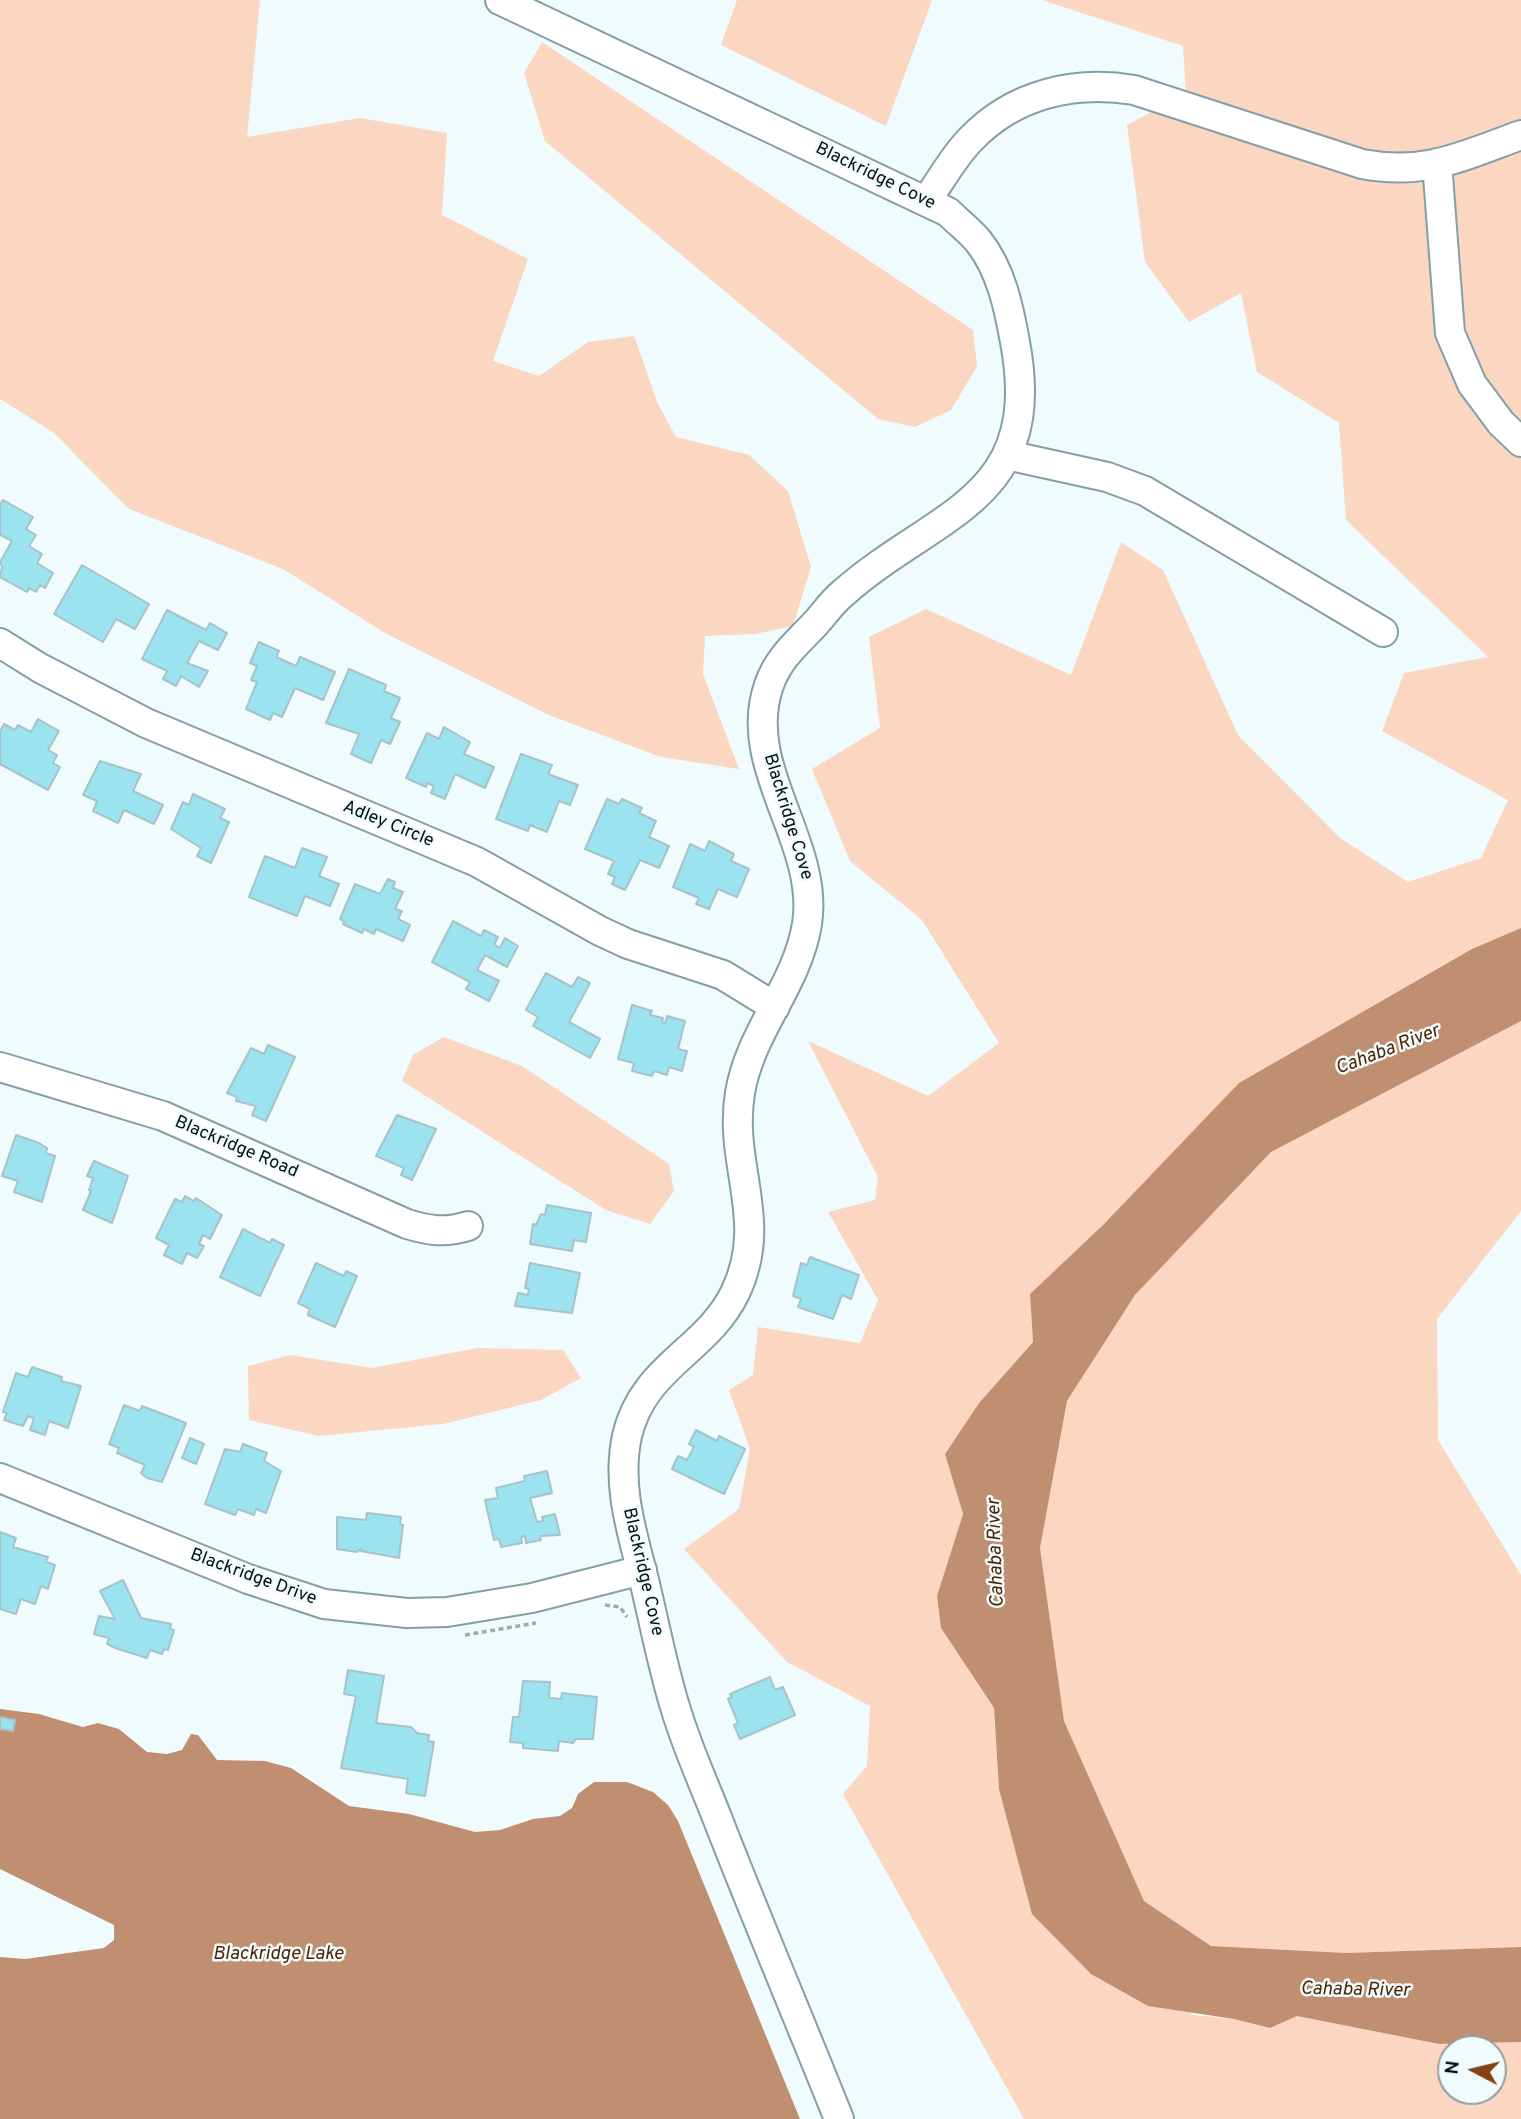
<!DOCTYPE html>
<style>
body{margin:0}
#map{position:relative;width:1521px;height:2119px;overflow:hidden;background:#effbfd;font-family:Overpass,sans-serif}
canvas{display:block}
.north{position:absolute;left:1437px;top:2035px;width:70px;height:70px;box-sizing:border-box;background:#effbfd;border:2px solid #929d9f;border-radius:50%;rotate:277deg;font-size:19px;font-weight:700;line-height:28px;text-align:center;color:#061012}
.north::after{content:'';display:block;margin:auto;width:24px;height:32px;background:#844210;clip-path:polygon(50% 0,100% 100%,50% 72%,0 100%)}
</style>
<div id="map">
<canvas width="1521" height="2119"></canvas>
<div class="north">N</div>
</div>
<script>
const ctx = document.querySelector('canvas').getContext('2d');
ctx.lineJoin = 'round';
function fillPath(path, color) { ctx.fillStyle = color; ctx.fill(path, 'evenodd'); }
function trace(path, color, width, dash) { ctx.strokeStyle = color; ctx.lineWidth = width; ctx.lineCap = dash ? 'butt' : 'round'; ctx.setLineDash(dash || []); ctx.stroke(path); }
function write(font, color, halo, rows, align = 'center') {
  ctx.font = font + ' Overpass,sans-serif'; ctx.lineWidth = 5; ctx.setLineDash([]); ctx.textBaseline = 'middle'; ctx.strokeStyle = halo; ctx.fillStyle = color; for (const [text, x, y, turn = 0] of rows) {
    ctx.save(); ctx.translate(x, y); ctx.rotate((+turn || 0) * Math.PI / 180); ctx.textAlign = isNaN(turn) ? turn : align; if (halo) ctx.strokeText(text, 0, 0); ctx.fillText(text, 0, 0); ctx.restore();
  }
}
fillPath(new Path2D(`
 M0 0H260L247 137 360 118 447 133 442 215 528 259 493 361 539 376 588 342 634 336 658 404 676 437 749 455 788 491 811 567 793 626 755 634 705 636 703 674 739 769 661 757 549 715 385 633 283 569 129 509 53 432 0 399Z
 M737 0H932L886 126 721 45Z
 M1042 0H1521V928L1472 949 1104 1224 1030 1294 1033 1342 979 1403 945 1454 963 1514 937 1596 941 1628 994 1708 999 1789 1192 2015 1234 2019 1270 2028 1297 2016 1439 2044 1521 2042V2119H1024L843 1794 867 1766 870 1706 787 1662 684 1549 739 1509 750 1449 729 1390 753 1375 758 1327 860 1343 878 1300 828 1212 875 1200 878 1177 808 1041 928 1096 999 1043 922 920 850 861 812 769 880 728 869 637 926 609 1071 675 1121 542 1163 570 1238 735 1340 838 1408 882 1481 858 1508 800 1382 731 1404 673 1488 657 1346 520 1339 423 1257 372 1241 293 1189 322 1145 262 1127 125 1186 94 1183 46ZM1451 2049H1493V2091H1451Z
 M542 42 973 330 977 366 951 410 915 427 878 419 545 141 524 73Z
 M1521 1021V1211L1437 1319 1438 1440 1521 1575V1947L1346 1953 1210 1946 1144 1901 1064 1721 1040 1548 1067 1401 1135 1295 1271 1152Z
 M444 1037 522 1066 669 1164 674 1191 650 1224 606 1210 402 1081 413 1055Z
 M477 1348 563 1350 581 1378 541 1400 443 1424 319 1436 249 1420 248 1366 290 1355 372 1368Z`), '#fbd6c1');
fillPath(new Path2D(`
 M1521 928V1021L1271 1152 1135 1295 1067 1401 1040 1548 1064 1721 1144 1901 1211 1946 1346 1953 1521 1947V2042L1439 2044 1297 2016 1270 2028 1234 2019 1148 2006 1091 1974 1032 1914 999 1789 994 1708 941 1628 937 1596 963 1514 945 1454 979 1403 1033 1342 1030 1294 1104 1224 1239 1083 1472 949Z
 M0 1709 39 1714 83 1727 98 1723 119 1729 147 1752 167 1754 182 1750 191 1734 198 1735 217 1760 265 1761 291 1768 349 1806 409 1814 475 1832 500 1830 533 1819 560 1816 572 1808 578 1794 594 1782H627L653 1792 668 1805 678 1821 800 2119H0V1957L25 1959 104 1948 114 1940V1925L0 1869Z`), '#c08f71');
const building = new Path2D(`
 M3 500 33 517 26 529 36 535 29 546 42 554 37 563 53 573 45 588 40 585 36 592 29 588 27 592 0 577 2 567 0 562 12 541 0 535V505Z
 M82 565 149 604 135 629 116 619 103 642 54 614Z
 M167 610 206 630 210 623 227 633 218 650 199 641 187 663 208 671 199 687 181 676 176 686 163 679 167 671 142 659Z
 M259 642 279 651 276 657 296 666 300 657 335 672 323 700 295 688 282 717 273 713 270 720 246 709 257 682 251 680 257 666 250 663Z
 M349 669 386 685 384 691 400 698 391 718 400 722 390 744 381 740 371 763 351 754 359 734 326 723Z
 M38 719 59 731 48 750 57 755 53 763 60 767 48 790 0 764V732L4 724 15 730 18 725 31 732Z
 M444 727 470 742 464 754 494 767 485 788 455 774 445 799 431 793 434 786 427 783 426 787 406 778 427 733 439 739Z
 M521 754 552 765 548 774 578 785 570 805 559 801 547 832 530 825 528 831 496 819Z
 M100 761 141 774 133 791 163 805 154 824 124 810 118 823 93 811 97 801 83 795Z
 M193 794 225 809 220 818 229 822 211 863 197 856 201 848 171 829 183 802 189 805Z
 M607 799 619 804 622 799 642 808 639 813 656 821 649 837 669 846 659 868 640 860 625 890 612 884 615 877 608 874 614 861 585 849Z
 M709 841 734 854 731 861 749 869 737 897 718 889 709 909 696 904 699 898 673 887 690 844 705 851Z
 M302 848 327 857 319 876 339 884 330 906 305 896 297 916 249 897 265 856 295 868Z
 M388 879 395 882 393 888 403 892 395 909 402 911 398 919 410 925 403 941 376 929 374 934 364 929 362 933 343 924 344 921 340 919 355 884 380 894Z
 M453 921 481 936 484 930 498 937 494 945 500 948 505 938 518 946 507 967 485 955 477 970 499 981 489 1001 466 989 470 982 432 962Z
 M546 973 572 987 578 977 590 983 569 1022 600 1039 590 1058 533 1026 538 1017 526 1010Z
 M632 1005 652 1011 650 1015 663 1018 662 1022 665 1023 667 1016 685 1021 678 1049 687 1051 682 1071 669 1067 667 1075 654 1071 652 1076 632 1071 634 1063 618 1059Z
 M268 1045 295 1057 266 1121 252 1115 256 1106 236 1101 237 1097 227 1093 251 1048 264 1054Z
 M397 1115 436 1129 412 1180 401 1175 404 1168 376 1156Z
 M16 1135 39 1143 47 1148 46 1153 55 1156 42 1202 14 1192 18 1181 2 1176Z
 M94 1161 128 1176 112 1223 83 1210 91 1191 89 1190 93 1178 87 1176Z
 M185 1196 194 1201 196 1198 222 1215 210 1239 203 1235 199 1244 204 1246 197 1258 187 1253 182 1264 164 1255 169 1245 156 1238 175 1199 182 1202Z
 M547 1205 591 1213 586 1242 574 1240 572 1251 530 1244 533 1224 536 1225 541 1214 545 1215Z
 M243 1229 270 1243 272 1239 284 1245 260 1296 220 1277Z
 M810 1257 859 1275 851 1299 842 1295 833 1319 798 1307 801 1299 793 1296 801 1263 807 1265Z
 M316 1263 344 1276 346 1271 357 1276 335 1327 308 1315 310 1309 298 1303Z
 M530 1263 580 1273 572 1313 515 1306 518 1293 528 1295 529 1289 525 1288Z
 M32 1367 62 1377 61 1381 81 1386 68 1428 49 1421 45 1435 30 1430 34 1418 28 1416 23 1426 4 1420 7 1413 3 1412 16 1373 28 1377Z
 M124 1405 140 1411 142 1406 186 1423 162 1482 147 1478 141 1473 145 1465 117 1453 119 1448 109 1444Z
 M696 1430 717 1441 719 1436 745 1449 724 1494 672 1469 678 1456 687 1460 694 1447 689 1444Z
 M190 1438 204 1444 196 1464 182 1458Z
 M243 1444 267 1453 264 1461 281 1471 266 1513 256 1509 254 1515 238 1509 235 1515 205 1504 225 1449 240 1452Z
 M547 1471 552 1493 530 1498 537 1522 543 1521 542 1517 555 1514 560 1535 540 1536 541 1540 526 1543 525 1536 521 1537 522 1543 501 1547 499 1539 494 1540 485 1500 498 1498 496 1488 525 1481 524 1476Z
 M367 1513 401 1517 400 1524 403 1525 399 1558 361 1551V1549L357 1552 337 1549V1517L366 1520Z
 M0 1532 16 1538 13 1547 48 1557 46 1562 55 1565 48 1589 41 1586 35 1604 21 1599 16 1614 0 1609Z
 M123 1580 141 1618 171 1624 170 1629 174 1630 168 1650 164 1649 162 1654 150 1650 147 1658 118 1649 107 1644 109 1638 94 1634 99 1616 115 1619 100 1591Z
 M348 1670 384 1676 376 1723 411 1727 417 1733 429 1735 428 1741 434 1742 425 1796 406 1793 408 1779 341 1768 356 1696 344 1694Z
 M770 1677 775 1690 783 1687 795 1715 740 1739 734 1725 738 1723 728 1699 732 1697 730 1694Z
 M523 1681 550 1682 549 1698 561 1699 562 1693 597 1697 593 1739H576L573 1743 559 1741 558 1751 523 1748V1743L510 1742 513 1717H519Z
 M0 1717 15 1720 13 1731 0 1729Z`);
fillPath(building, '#9ce3f0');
trace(building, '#a7c3c9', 2);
const minor = new Path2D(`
 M500 0 948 212C958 222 970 231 979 242 1001 270 1009 308 1015 342 1045 502 935 511 842 594 831 603 823 616 813 626 795 645 778 659 769 685 740 767 820 842 807 924 797 986 750 1031 740 1093 728 1166 770 1220 735 1293 706 1352 643 1366 627 1436 616 1487 633 1535 645 1584 655 1626 663 1669 676 1710 687 1747 704 1784 718 1820 757 1920 799 2019 839 2119
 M1437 163 1450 333 1472 384 1501 423 1521 442
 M927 200C941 180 954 156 971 139 1014 94 1075 80 1134 90L1362 164C1425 176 1463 156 1521 135
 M1007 455 1107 477 1145 491 1383 632
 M0 643 40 668 146 723 477 862 600 931 628 944 723 975 775 1007
 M0 1067 163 1116 407 1224C430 1231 446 1233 468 1226
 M0 1478 248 1579 324 1604 407 1613 447 1612 532 1598 642 1570`);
trace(minor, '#849fa5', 32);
trace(new Path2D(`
 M605 1605 620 1607 627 1617
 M465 1635 536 1623`), '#9fabad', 3.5, [5, 3.5]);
trace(minor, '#fff', 28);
write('18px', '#061012', '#effbfd', [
 ["Blackridge Cove",875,177,26],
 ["Blackridge Cove",787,817,73],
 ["Adley Circle",388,825,22],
 ["Blackridge Road",236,1148,23],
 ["Blackridge Cove",642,1572,77],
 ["Blackridge Drive",253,1578,20]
]);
write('italic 19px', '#502200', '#effbfd', [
 ["Cahaba River",1388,1051,-21],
 ["Cahaba River",997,1553,-92],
 ["Blackridge Lake",278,1955],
 ["Cahaba River",1355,1991,1]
]);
</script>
